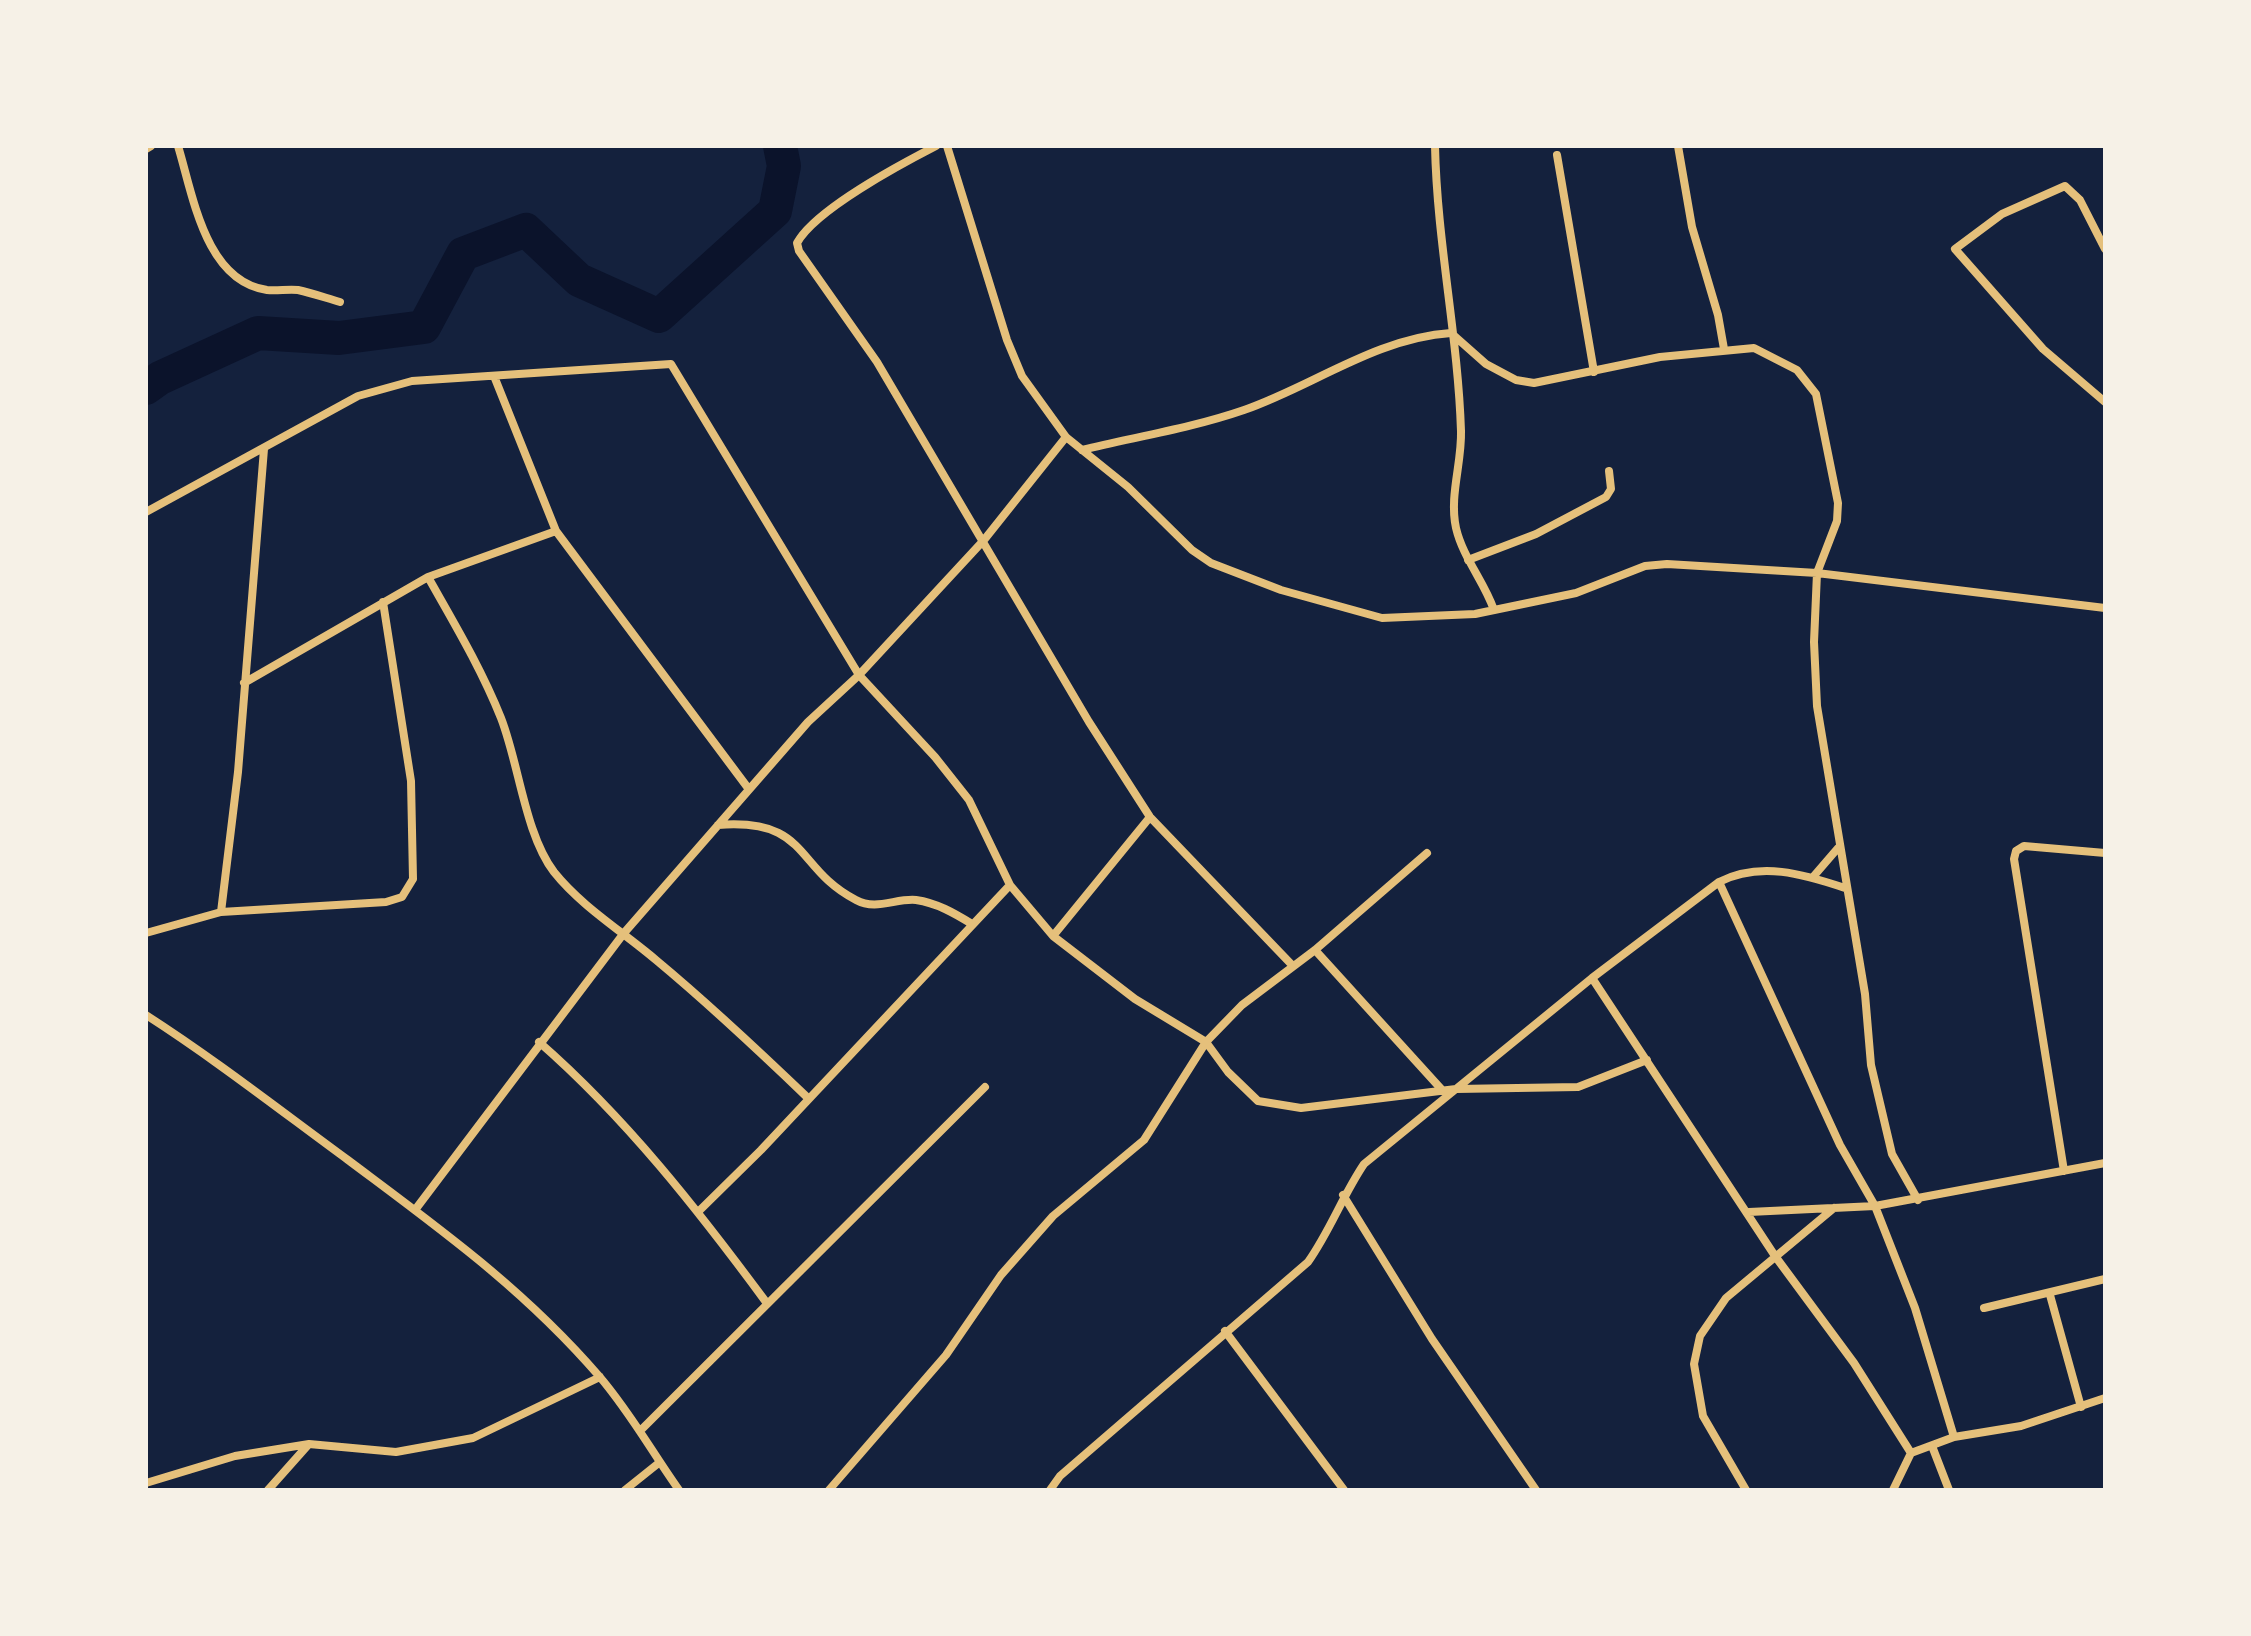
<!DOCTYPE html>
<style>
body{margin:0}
#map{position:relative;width:2251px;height:1636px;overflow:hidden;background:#14213d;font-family:Manrope,sans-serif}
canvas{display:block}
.frame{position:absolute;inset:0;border:148px solid #f6f1e7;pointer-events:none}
</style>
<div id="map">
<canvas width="2251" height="1636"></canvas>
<div class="frame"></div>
</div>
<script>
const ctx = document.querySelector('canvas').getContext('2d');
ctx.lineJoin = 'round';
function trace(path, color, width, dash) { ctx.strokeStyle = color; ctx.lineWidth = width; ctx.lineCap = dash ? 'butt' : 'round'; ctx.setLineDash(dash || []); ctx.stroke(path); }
trace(new Path2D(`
 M146 388 160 378 258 333 339 338 424 327 463 254 526 230 579 280 659 316 775 211 784 166 780 146`), '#0b132b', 34);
trace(new Path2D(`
 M178 146C193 195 205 281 267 290 277 291 288 289 298 290 312 293 326 298 340 302
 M936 146C901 164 815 210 797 243L799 251 877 362 1089 722 1150 817 1292 965
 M947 146 1007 340 1022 376 1066 437 1128 487 1192 550 1211 563 1281 590 1382 618 1475 614 1576 593 1645 566 1667 564 1817 573 2105 608
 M1435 146C1437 242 1458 336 1461 431 1462 463 1449 496 1456 528 1463 558 1484 581 1494 610
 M1678 146 1692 227 1718 315 1724 349
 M146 149 151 146
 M1557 155 1594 372
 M2105 249 2080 200 2065 186 2002 214 1955 249 2043 349 2105 402
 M494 376 556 531 748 788
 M1082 450C1135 437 1192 428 1244 410 1313 386 1376 338 1451 333L1486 364 1516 380 1534 383 1660 357 1754 348 1797 370 1816 394 1838 503 1837 521 1817 573 1814 642 1817 706 1865 994 1871 1065 1892 1154 1918 1200
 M146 512 358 396 412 381 671 364 859 675 935 757 969 800 1010 885 1053 936 1135 999 1206 1042 1228 1072 1258 1101 1301 1108 1456 1089 1578 1087 1647 1060
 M1468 560 1536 534 1606 497 1611 489 1609 471
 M428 577C454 623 481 668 501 718 519 764 525 834 554 872 582 907 622 931 656 960 709 1004 759 1051 809 1099
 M244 683 428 577 556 531
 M718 825C810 818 794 868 856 900 876 911 896 898 916 900 937 903 954 913 972 924
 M1813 877 1838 848
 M1719 882 1840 1145 1875 1206 1915 1308 1954 1437
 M221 912 238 772 264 449
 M146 933 221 912 386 902 402 897 413 879 411 781 383 602
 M1053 936 1150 817
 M1315 950 1443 1091
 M1592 978 1775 1256 1854 1363 1911 1453
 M146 1015C216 1060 281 1111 348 1160 440 1229 523 1288 599 1376 630 1412 652 1452 679 1490
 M539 1042C626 1118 698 1210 766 1302
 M2064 1171 2014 859 2016 851 2024 846 2105 853
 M1343 1195 1432 1339 1536 1490
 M415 1210 624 933 808 722 859 675 984 540 1066 437
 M699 1211 761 1150 1010 885
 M1749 1212 1875 1206 2105 1163
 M2050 1295 2081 1407
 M1984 1308 2105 1279
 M1225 1331 1344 1490
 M641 1430 985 1087
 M1932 1446 1949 1490
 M146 1483 235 1456 309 1444 396 1452 473 1438 600 1377
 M268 1490 308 1445
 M625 1490 660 1462
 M829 1490 946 1355 1001 1275 1053 1216 1144 1140 1206 1042 1242 1005 1315 950 1427 853
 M1050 1490 1060 1476 1308 1262C1330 1231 1343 1195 1364 1164L1592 978 1719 882C1760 861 1803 874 1845 888
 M1746 1490 1703 1416 1694 1364 1700 1336 1726 1298 1834 1208
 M1893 1490 1911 1453 1954 1437 2021 1426 2105 1398`), '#e5c07b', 8);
</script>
